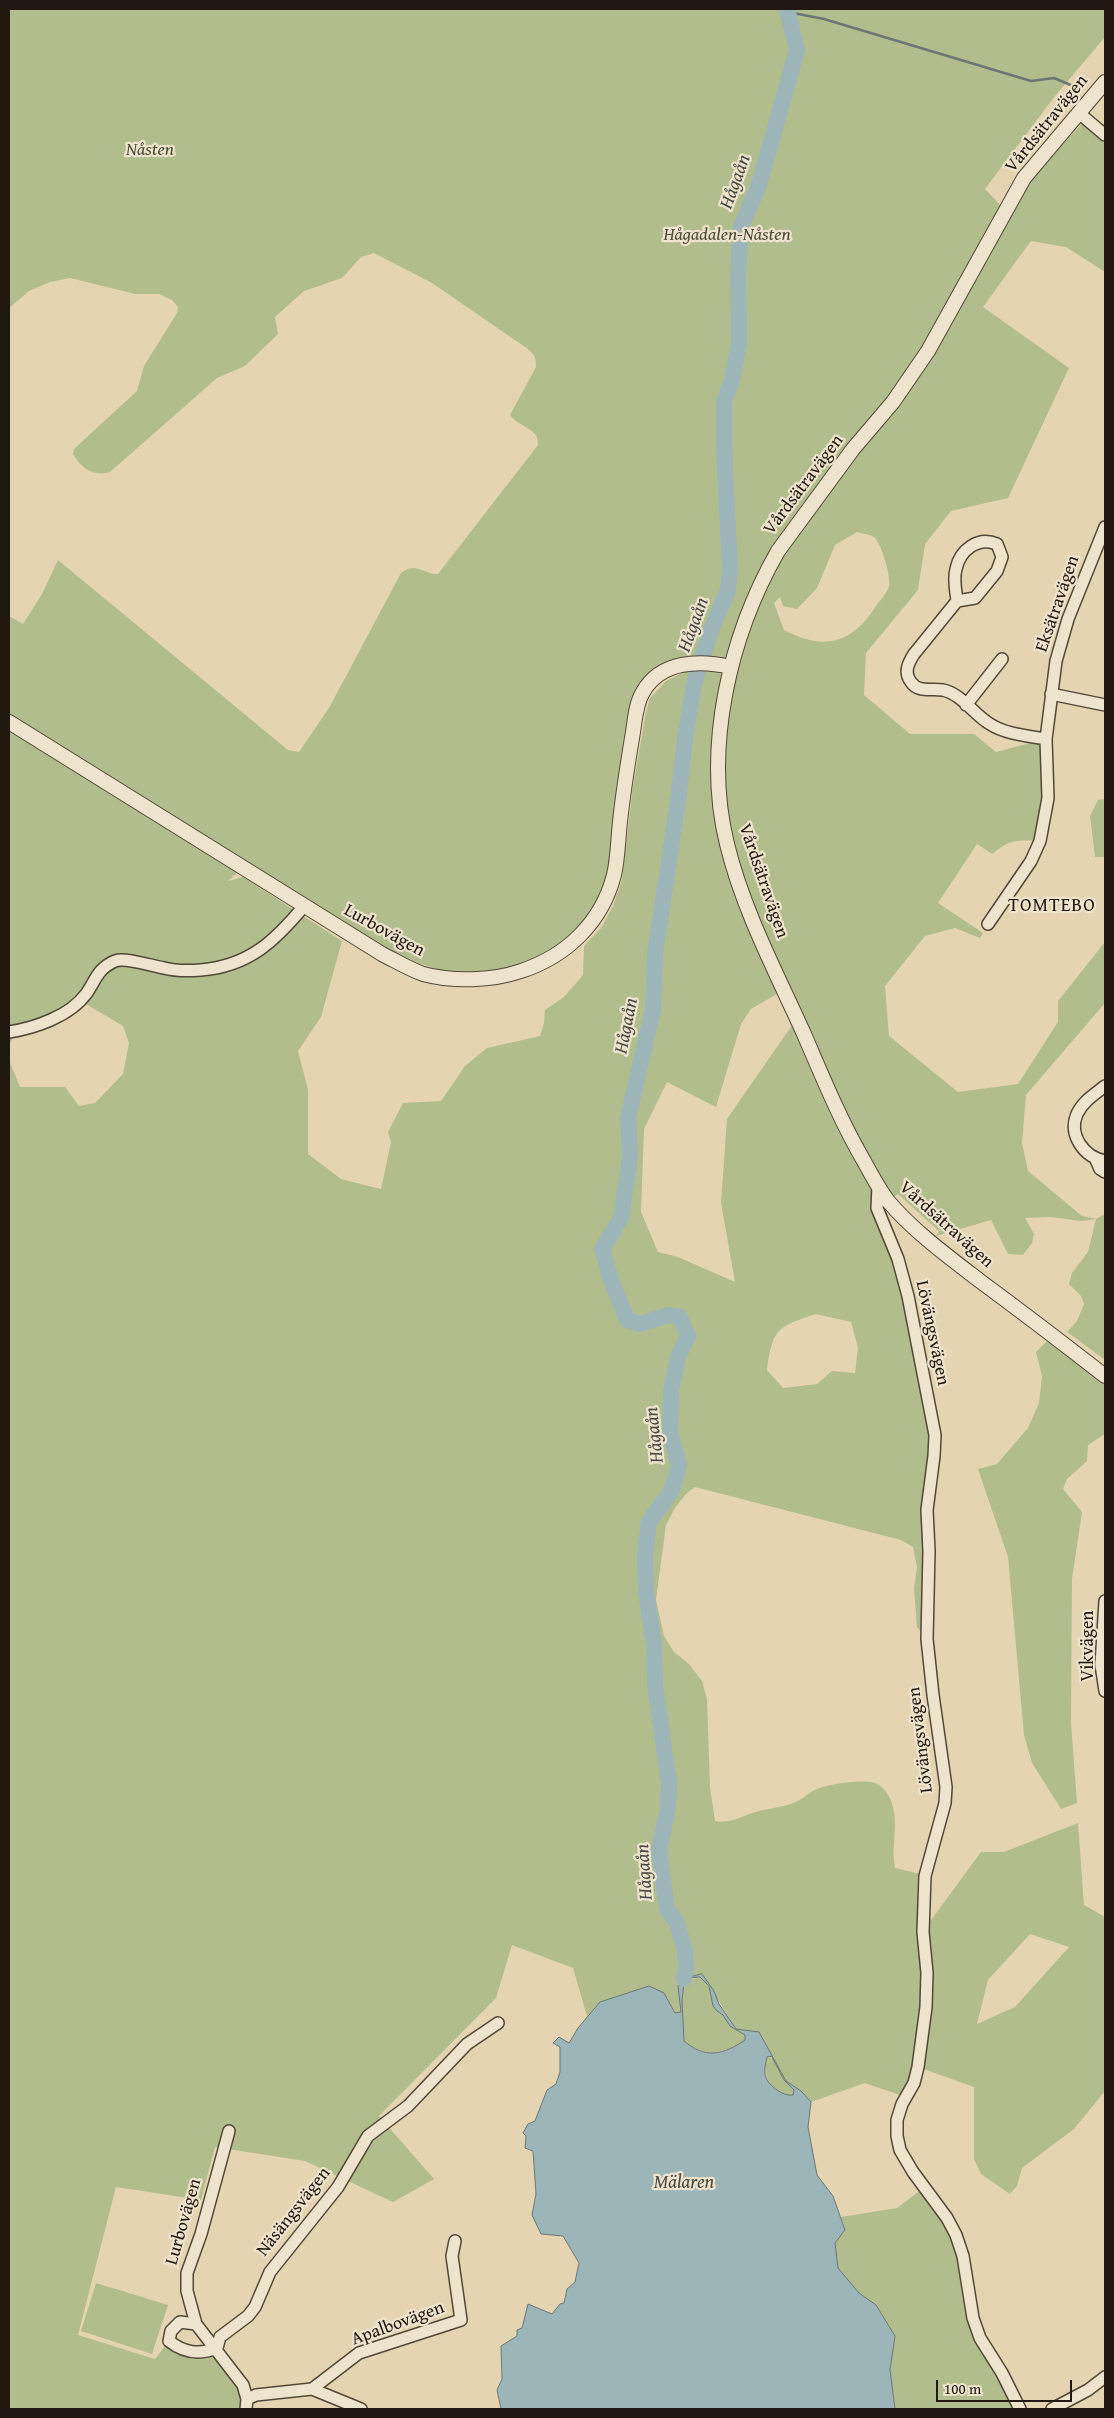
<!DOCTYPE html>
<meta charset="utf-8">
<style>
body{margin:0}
#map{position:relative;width:1114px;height:2418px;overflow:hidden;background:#e5d4b2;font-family:"Gentium Book Plus",serif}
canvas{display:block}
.frame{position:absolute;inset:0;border:10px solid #21190f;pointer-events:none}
.scale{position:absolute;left:936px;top:2380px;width:136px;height:22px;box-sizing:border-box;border:2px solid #21190f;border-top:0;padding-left:6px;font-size:15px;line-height:18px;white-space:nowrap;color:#21190f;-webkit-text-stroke:4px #eee3cd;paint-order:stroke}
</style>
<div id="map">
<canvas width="1114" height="2418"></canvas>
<div class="frame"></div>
<div class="scale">100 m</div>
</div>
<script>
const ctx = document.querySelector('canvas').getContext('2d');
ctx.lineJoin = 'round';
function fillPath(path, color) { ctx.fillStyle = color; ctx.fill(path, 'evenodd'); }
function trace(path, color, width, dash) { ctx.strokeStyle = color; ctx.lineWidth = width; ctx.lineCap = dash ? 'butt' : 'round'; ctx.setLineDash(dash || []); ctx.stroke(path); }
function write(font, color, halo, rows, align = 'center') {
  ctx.font = font + ' "Gentium Book Plus",serif'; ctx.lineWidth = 4.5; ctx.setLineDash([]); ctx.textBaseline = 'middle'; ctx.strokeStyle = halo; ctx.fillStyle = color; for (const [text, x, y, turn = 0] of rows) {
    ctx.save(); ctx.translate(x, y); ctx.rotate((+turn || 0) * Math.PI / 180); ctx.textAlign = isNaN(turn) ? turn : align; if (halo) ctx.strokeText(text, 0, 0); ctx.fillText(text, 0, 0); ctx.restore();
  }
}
fillPath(new Path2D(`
 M9 9H1105V37L1055 96 985 189 1003 208 875 432 1029 182 1085 120 1105 135V272L1066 247 1031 241 983 307 1069 368 1008 498 951 511 925 544 918 590 866 653 864 695 910 734H974L996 752 1046 739 1040 841C1018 840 1010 839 992 854L977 844 938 903 983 933 980 938 955 928 925 936 885 986 889 1036 958 1092 1018 1084 1058 1022V1001L1105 942V1003L1026 1095 1022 1143 1028 1171 1082 1216 1096 1219 1105 1214V1360L1067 1332 1077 1321 1084 1304 1081 1296 1069 1284 1072 1273 1088 1252 1096 1219 1081 1221 1050 1217 1025 1218 1034 1234 1032 1243 1023 1255 1008 1254 991 1220 936 1236 939 1231 898 1194 881 1205 898 1259 935 1435 927 1639 917 1627 914 1588 917 1567 913 1547 901 1540 695 1487 686 1494 675 1508 666 1525 656 1600 664 1636 674 1652 689 1664 702 1681 707 1699 710 1787 715 1821C731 1824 744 1815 759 1811 771 1808 784 1807 796 1802 803 1799 808 1793 815 1790 827 1784 863 1779 875 1783 884 1786 891 1798 893 1807 898 1826 891 1848 895 1868L925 1875 940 1822 923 1931 981 1852H1004L1078 1823 1084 1905 1105 1917V2091L1074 2129 1022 2168 1017 2186 1010 2194 981 2174 974 2159V2087L918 2067 906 2097 865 2083 811 2102 801 2091 788 2084 794 2090 793 2095 788 2096C769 2089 762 2076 767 2057L774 2059 759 2032 736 2029 702 1974 684 1979 678 1986 682 2012 675 2013 664 1993 649 1986 578 2028 587 2016 573 1968 512 1945 496 1998 379 2116 434 2179 393 2202 305 2161 215 2147 201 2200 116 2187 78 2335 155 2359 169 2341 181 2350 217 2348 243 2385 246 2409H9V1060L20 1087H65L79 1106 95 1103 123 1074 129 1043 123 1026 86 1004 73 1007 17 1031 9 1045V616L23 624 42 594 58 560 288 750 299 752 329 708 401 573C416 561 423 574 438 574L538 445C539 427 519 428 510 415L536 367C536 358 535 355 528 349L432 283 374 253 361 257 342 278 304 291 275 317 278 334 245 366 217 378 110 472C93 477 81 468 73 454L74 449 137 391 144 366 177 313 178 307 172 300 159 294H135L70 278 50 282 29 291 9 308ZM857 532C863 534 871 534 875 538 882 546 891 576 889 586 887 593 880 601 876 606 852 644 824 651 784 630L774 603 780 597 783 606 797 609 817 588 835 545ZM678 657 686 671 666 681 650 698 646 712 633 786 622 880 613 906 601 928 584 946 583 975 564 997 545 1010 544 1023 540 1036 487 1048 465 1066 441 1101 403 1103 388 1132 391 1142 381 1189 341 1179 308 1154V1090L298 1051 321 1017 342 941 243 877 228 881 247 864 396 956 455 975 520 968 566 945 591 922 608 870 620 804 636 689ZM784 990 797 1018 727 1119 721 1203 735 1282 678 1257 658 1252 641 1212 644 1129 667 1082 716 1107 741 1024 751 1009ZM816 1314 851 1322 858 1348 855 1373 832 1371 817 1384 783 1388 767 1370C773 1328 777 1327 816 1314ZM1030 1934 1069 1947 1015 2007 977 2024 988 1980Z
 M1105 799V857H1095L1090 816 1098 800Z
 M1047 1341 1105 1385V1434L1088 1445 1087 1461 1067 1479 1063 1489 1082 1512 1072 1579 1071 1723 1077 1803 1061 1809 1032 1763 1024 1735 1008 1557 978 1469 997 1464 1028 1428 1039 1403 1042 1376 1036 1352Z
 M700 1977 709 1986 713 2006 717 2011 723 2015 730 2026 745 2035V2040C724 2054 704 2058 684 2041L682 2001 684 1982Z
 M925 2187 947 2218 973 2318 1020 2409H895L890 2370 895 2336 876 2305 859 2293 838 2268 835 2243 845 2230 841 2217 897 2208Z
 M96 2283 168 2305 152 2354 81 2331Z`), '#b2bd8e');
const water = new Path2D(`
 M702 1974 714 1991 719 2004 736 2029 759 2032 786 2081 801 2091 811 2102 808 2127 817 2175 833 2196 845 2230 835 2243 838 2268 859 2293 876 2305 895 2336 890 2370 895 2409H501L497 2390 502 2379 501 2346 517 2336V2330L522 2328 528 2304 552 2314 560 2304 564 2303 567 2289 575 2282 579 2263 563 2236 541 2234 532 2215 536 2194 533 2151 525 2148 526 2136 523 2133 528 2124 535 2121 547 2090 556 2084 560 2072V2047L553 2043 559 2037 569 2043 578 2028 600 2002 649 1986 664 1993 675 2013 681 2012 678 1986 684 1979ZM700 1977 709 1986 713 2006 717 2011 723 2015 730 2026 745 2035V2040C723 2055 705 2059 684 2041L682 2001 684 1982 692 1978ZM772 2057 784 2080 794 2090 793 2095C783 2097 766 2084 765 2074 764 2069 766 2062 767 2057Z`);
fillPath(water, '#9cb5b9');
trace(water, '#6b7775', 1);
trace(new Path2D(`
 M788 12 824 19 1031 81 1054 78 1073 86`), '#6b7775', 2.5);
trace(new Path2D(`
 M684 1979 686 1967 685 1951 677 1923 667 1909 659 1850 668 1808 669 1783 655 1684 654 1645 646 1592 645 1555 649 1522 672 1490 679 1465 670 1432 671 1391 678 1357 688 1336 680 1317 668 1315 640 1324 627 1320 611 1280 602 1249 621 1218 630 1156 628 1118 653 1010 655 954 679 794 685 738 694 684 711 630 728 590 730 568 724 448V401L732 380 739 343 738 273 741 227 759 185 797 50 787 9`), '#9cb5b9', 16);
const minor = new Path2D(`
 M1079 113 1105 135
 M957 601C956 591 953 580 956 569 960 550 978 536 997 544L1002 557 997 571 975 598 957 601 914 654C909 662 903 672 911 682 918 693 932 688 943 690 962 694 974 715 990 724 1005 734 1028 736 1046 739
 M1051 694 1105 705
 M966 705 1002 659
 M988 924 1031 861 1040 841 1048 798 1046 739 1056 661 1068 619 1105 527
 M9 1032C35 1028 70 1016 86 994 96 980 97 969 115 961 125 957 152 966 164 968 175 971 189 971 201 970 249 966 275 941 304 906
 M1105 1086C1095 1094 1083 1101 1077 1114 1068 1135 1084 1157 1105 1161
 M1096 1160 1100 1169 1105 1172
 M878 1186 877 1208 898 1259 908 1296 935 1435 934 1456 927 1510 929 1551 927 1639 933 1695 946 1787 945 1803 925 1876 923 1932 927 1973 926 2007 918 2067 914 2083 902 2104 897 2120V2136L900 2150 913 2172 947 2218 956 2235 963 2256 973 2318 980 2338 1002 2373 1020 2409
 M1105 1601 1101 1665 1105 1691
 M229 2131 201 2234 187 2273V2291L196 2324 243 2385 247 2399 246 2409
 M196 2324 180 2322 171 2331 169 2341C184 2353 199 2355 217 2348
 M217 2348 220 2337 248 2316 255 2307 270 2272 338 2187 368 2136 408 2106 467 2044 498 2023
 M312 2389 361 2409
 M247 2399 256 2395 312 2389 359 2353 461 2320 452 2256 455 2241
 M1052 2409 1088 2390 1105 2377`);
const tertiary = new Path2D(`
 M1105 82 1024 178 928 351 893 402 853 449 778 551C730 635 703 747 727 844 743 910 776 972 804 1034 823 1078 841 1122 865 1163 872 1176 879 1189 888 1201 912 1230 950 1258 980 1281 1022 1312 1064 1344 1105 1376
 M9 722 382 954C396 961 409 969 423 974 453 982 492 981 521 971 567 956 602 922 614 875 618 858 618 839 620 822 623 792 628 762 633 732 635 719 636 703 643 692 661 660 700 660 731 667`);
trace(minor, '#524838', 14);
trace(tertiary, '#524838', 16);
trace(minor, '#eee3cd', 11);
trace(tertiary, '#eee3cd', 14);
write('18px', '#21190f', '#eee3cd', [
 ["Vårdsätravägen",1047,124,-51],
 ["Vårdsätravägen",804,485,-53],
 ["Eksätravägen",1058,604,-71],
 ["Vårdsätravägen",763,881,71],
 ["Lurbovägen",384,931,29],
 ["Vårdsätravägen",946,1225,42],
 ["Lövängsvägen",932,1333,78],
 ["Vikvägen",1088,1646,-90],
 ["Lövängsvägen",921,1740,-97],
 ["Näsängsvägen",294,2212,-52],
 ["Lurbovägen",184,2222,-74],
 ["Apalbovägen",398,2324,-20]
]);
write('italic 18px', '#4c4a35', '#eee3cd', [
 ["Nåsten",150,150],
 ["Hågadalen-Nåsten",727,235]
]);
write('italic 19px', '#464842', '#eee3cd', [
 ["Hågaån",736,182,-70],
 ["Hågaån",694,625,-70],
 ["Hågaån",627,1026,-79],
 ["Hågaån",655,1435,-96],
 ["Hågaån",645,1872,-94],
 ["Mälaren",684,2183]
]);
ctx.letterSpacing = '1px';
write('19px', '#21190f', '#eee3cd', [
 ["TOMTEBO",1052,906]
]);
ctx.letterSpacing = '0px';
</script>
